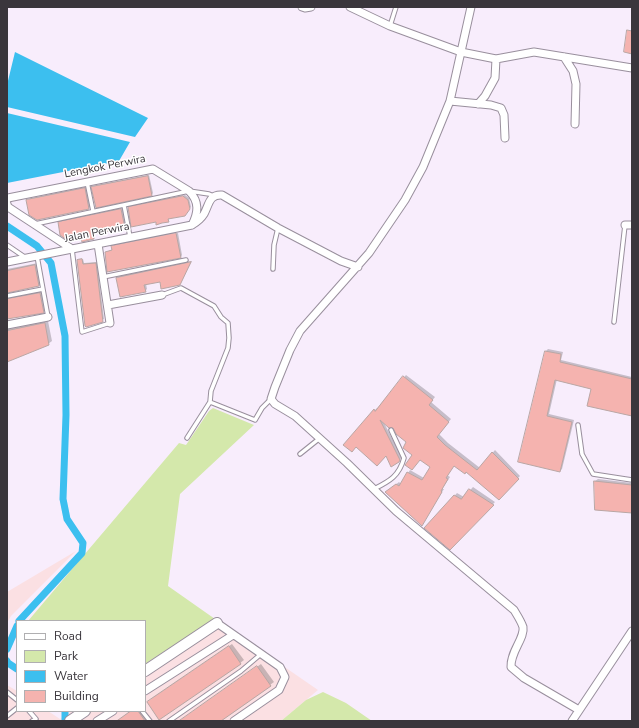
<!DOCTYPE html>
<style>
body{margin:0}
#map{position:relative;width:639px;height:728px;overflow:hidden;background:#f8edfc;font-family:"Nunito Sans",sans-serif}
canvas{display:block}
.frame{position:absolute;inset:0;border:8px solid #3a363c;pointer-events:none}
.legend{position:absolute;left:16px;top:620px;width:130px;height:92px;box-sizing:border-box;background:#fff;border:1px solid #b0afb1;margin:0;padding:5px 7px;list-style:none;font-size:12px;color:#3a363c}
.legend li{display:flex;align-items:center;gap:8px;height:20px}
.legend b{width:20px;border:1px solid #b0afb1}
</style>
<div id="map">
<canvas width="639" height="728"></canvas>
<div class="frame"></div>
<ul class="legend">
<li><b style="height:5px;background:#fff"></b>Road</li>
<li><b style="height:11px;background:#d4e8ab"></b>Park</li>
<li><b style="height:11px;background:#3cbfef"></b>Water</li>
<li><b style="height:11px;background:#f5b3af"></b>Building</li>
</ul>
</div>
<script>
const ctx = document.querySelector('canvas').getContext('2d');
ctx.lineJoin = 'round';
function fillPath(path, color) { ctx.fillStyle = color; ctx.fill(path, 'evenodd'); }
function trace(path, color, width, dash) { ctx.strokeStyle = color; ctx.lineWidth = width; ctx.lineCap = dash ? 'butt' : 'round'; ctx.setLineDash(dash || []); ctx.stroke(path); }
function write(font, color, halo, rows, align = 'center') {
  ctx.font = font + ' "Nunito Sans",sans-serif'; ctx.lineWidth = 3; ctx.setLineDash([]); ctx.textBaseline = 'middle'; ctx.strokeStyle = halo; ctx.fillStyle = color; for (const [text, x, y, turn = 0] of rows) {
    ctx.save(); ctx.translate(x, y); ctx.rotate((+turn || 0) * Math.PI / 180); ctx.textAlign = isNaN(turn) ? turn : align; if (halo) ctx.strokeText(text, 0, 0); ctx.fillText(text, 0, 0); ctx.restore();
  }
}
fillPath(new Path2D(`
 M76 551 11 616 7 623V592Z
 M215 619 318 690 281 721H7V685L17 691V711H48L60 719 72 711H145V664Z`), '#fbe0e3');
fillPath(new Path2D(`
 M213 408 254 425 180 494 168 586 215 619 145 664V621H28L179 443 186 445 209 411Z
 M323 692 346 703 372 721H281L306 700Z`), '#d4e8ab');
fillPath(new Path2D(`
 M15 52 148 118 135 137 7 107V85Z
 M7 113 130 142 119 161 7 183Z`), '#3cbfef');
fillPath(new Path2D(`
 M149 175 153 193 152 195 92 187 94 186Z
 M86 187 90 207 89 208 28 200 29 199Z
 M185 195 189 198 191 207 186 213 169 218 168 221H157L129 208 130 206Z
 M123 208 126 226 124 227 94 233 95 237 94 239 81 236 59 223 60 221Z
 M178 233 182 255 181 257 108 271 106 252 113 249 112 247 114 245Z
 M79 259H83L84 263 97 262 104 319 86 326 78 260Z
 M192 261 181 282 160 281 146 284 147 289 145 291 117 278 119 276Z
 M38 263 41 283 39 286 7 292V269Z
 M43 291 46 309 43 312 7 318V295Z
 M48 321 52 341 48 344 7 360V329Z
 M548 349 563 352 561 360 632 377V415L592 388 557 379 549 414 574 420 562 469 560 471 519 461 546 351Z
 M406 375 435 397 431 402 451 419 439 434 448 443 480 468 495 450 520 476 499 498 466 471 454 465 447 475 450 477 442 489H444L422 524 389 490 399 482 401 484 410 470 424 478 431 467 414 455 404 447 408 442 394 427 384 423 402 457 399 461 386 455 356 446 345 445 375 410 377 408 378 409Z
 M598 479 632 483V512L596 510 595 481Z
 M473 487 495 502 450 549 426 528 457 493 464 497Z
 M232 644 244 660 240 663 151 699Z
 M261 664 274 682 220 721H180Z
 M131 711H144L150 721H117Z`), '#0003');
trace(new Path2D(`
 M7 226 37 246 51 263 65 336 66 415 63 499 67 519 83 543 82 553 19 621
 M7 649 17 626
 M7 661 8 663 17 669
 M65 721V711`), '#3cbfef', 7);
const building = new Path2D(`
 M627 30 632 31V54L624 52Z
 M148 176 152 196 96 208 91 187Z
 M85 188 89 209 37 220 29 215 26 200Z
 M183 196 188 200 190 209 185 216 168 219 169 222 162 223 156 225V222L131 227 128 207Z
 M121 209 125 228 93 234 94 239 82 242 80 237 67 240 60 235 58 222Z
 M176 233 181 258 107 272 105 252 112 250 111 246Z
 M82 259 83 264 96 263 103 322 86 327 85 326 77 260Z
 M191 262 180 285 161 289 160 282 144 285 146 292 120 297 116 278Z
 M35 265 39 286 7 293V271Z
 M40 293 44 313 7 319V299Z
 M45 323 49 345 7 362V331Z
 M545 351 561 354 560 362 632 379V416L587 406 591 389 555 380 547 416 572 422 560 472 518 462Z
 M403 376 433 400 429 405 449 422 437 437 445 445 477 470 492 452 519 479 499 500 466 472 465 474 454 466 446 478 448 479 441 491 442 492 422 526 385 492 396 484 399 486 407 472 422 480 430 467 420 460 412 470 405 465 412 455 403 448 406 442 396 434 393 428H389L380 420 400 460 399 462 391 467 386 456 377 466 356 447 352 452 343 445 374 409 375 411Z
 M594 481 632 485V513L595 510Z
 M469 489 494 505 450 550 424 528 454 495 461 499Z
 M229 646 241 664 159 720 147 702Z
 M257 666 271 686 221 721H179Z
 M131 711H138L145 721H117Z`);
fillPath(building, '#f5b3af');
trace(building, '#b9a6a4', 1);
const lane = new Path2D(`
 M390 26 396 7
 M87 182 93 211
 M124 205 130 237
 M35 224 189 191 209 194 214 196
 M7 245 26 258
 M72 249 82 332 110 323
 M37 256 48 317
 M273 269 274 245 278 228
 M103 277 186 260
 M162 295 181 288 214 306 221 317 228 323 229 338 228 348 211 391 210 402
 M7 296 43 289
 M614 322 625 225
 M578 425 582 454 593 474 632 480
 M187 438 210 402 255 420 262 408 271 399
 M300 454 320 438
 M374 489C390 481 399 476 404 458L391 430
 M7 692 17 700
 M29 711 36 719 32 721
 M142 711 150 721
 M7 716 17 708
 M169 721 241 671 261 654`);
const street = new Path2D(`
 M302 7 305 8 311 7
 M350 7 390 26 461 52 496 59 534 52 632 68
 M471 7 450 101 423 167 405 200 369 253 300 331 290 350 275 387 271 399 275 404 295 416 347 463 396 511 514 610C517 615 521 621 523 627 525 638 510 652 511 667L524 678 579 710
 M564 57 573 71 576 84 575 124
 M450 101 491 105 501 108 504 115 505 138
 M478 104 485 96 495 78 496 59
 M7 200 8 198 153 169 189 191C200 202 198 213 192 225
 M7 204 8 207 72 249
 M625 225H632
 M98 244 110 323
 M7 262 192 225C197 222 201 219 204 214 209 205 209 194 222 195L278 228 341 261 358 267
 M108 305 162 295
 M7 325 48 317
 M217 623 280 667 285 677 279 690 234 721
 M145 691 233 635
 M97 721 113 711
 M572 721 632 631`);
const secondary = new Path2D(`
 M145 671 217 623
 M70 721 85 711`);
trace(lane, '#998f9d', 5.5);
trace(street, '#998f9d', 9);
trace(secondary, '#998f9d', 12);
trace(lane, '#fff', 3.5);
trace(street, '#fff', 7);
trace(secondary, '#fff', 10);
write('11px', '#3a363c', '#fff', [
 ["Lengkok Perwira",105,167,-11],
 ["Jalan Perwira",97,233,-11]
]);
</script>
